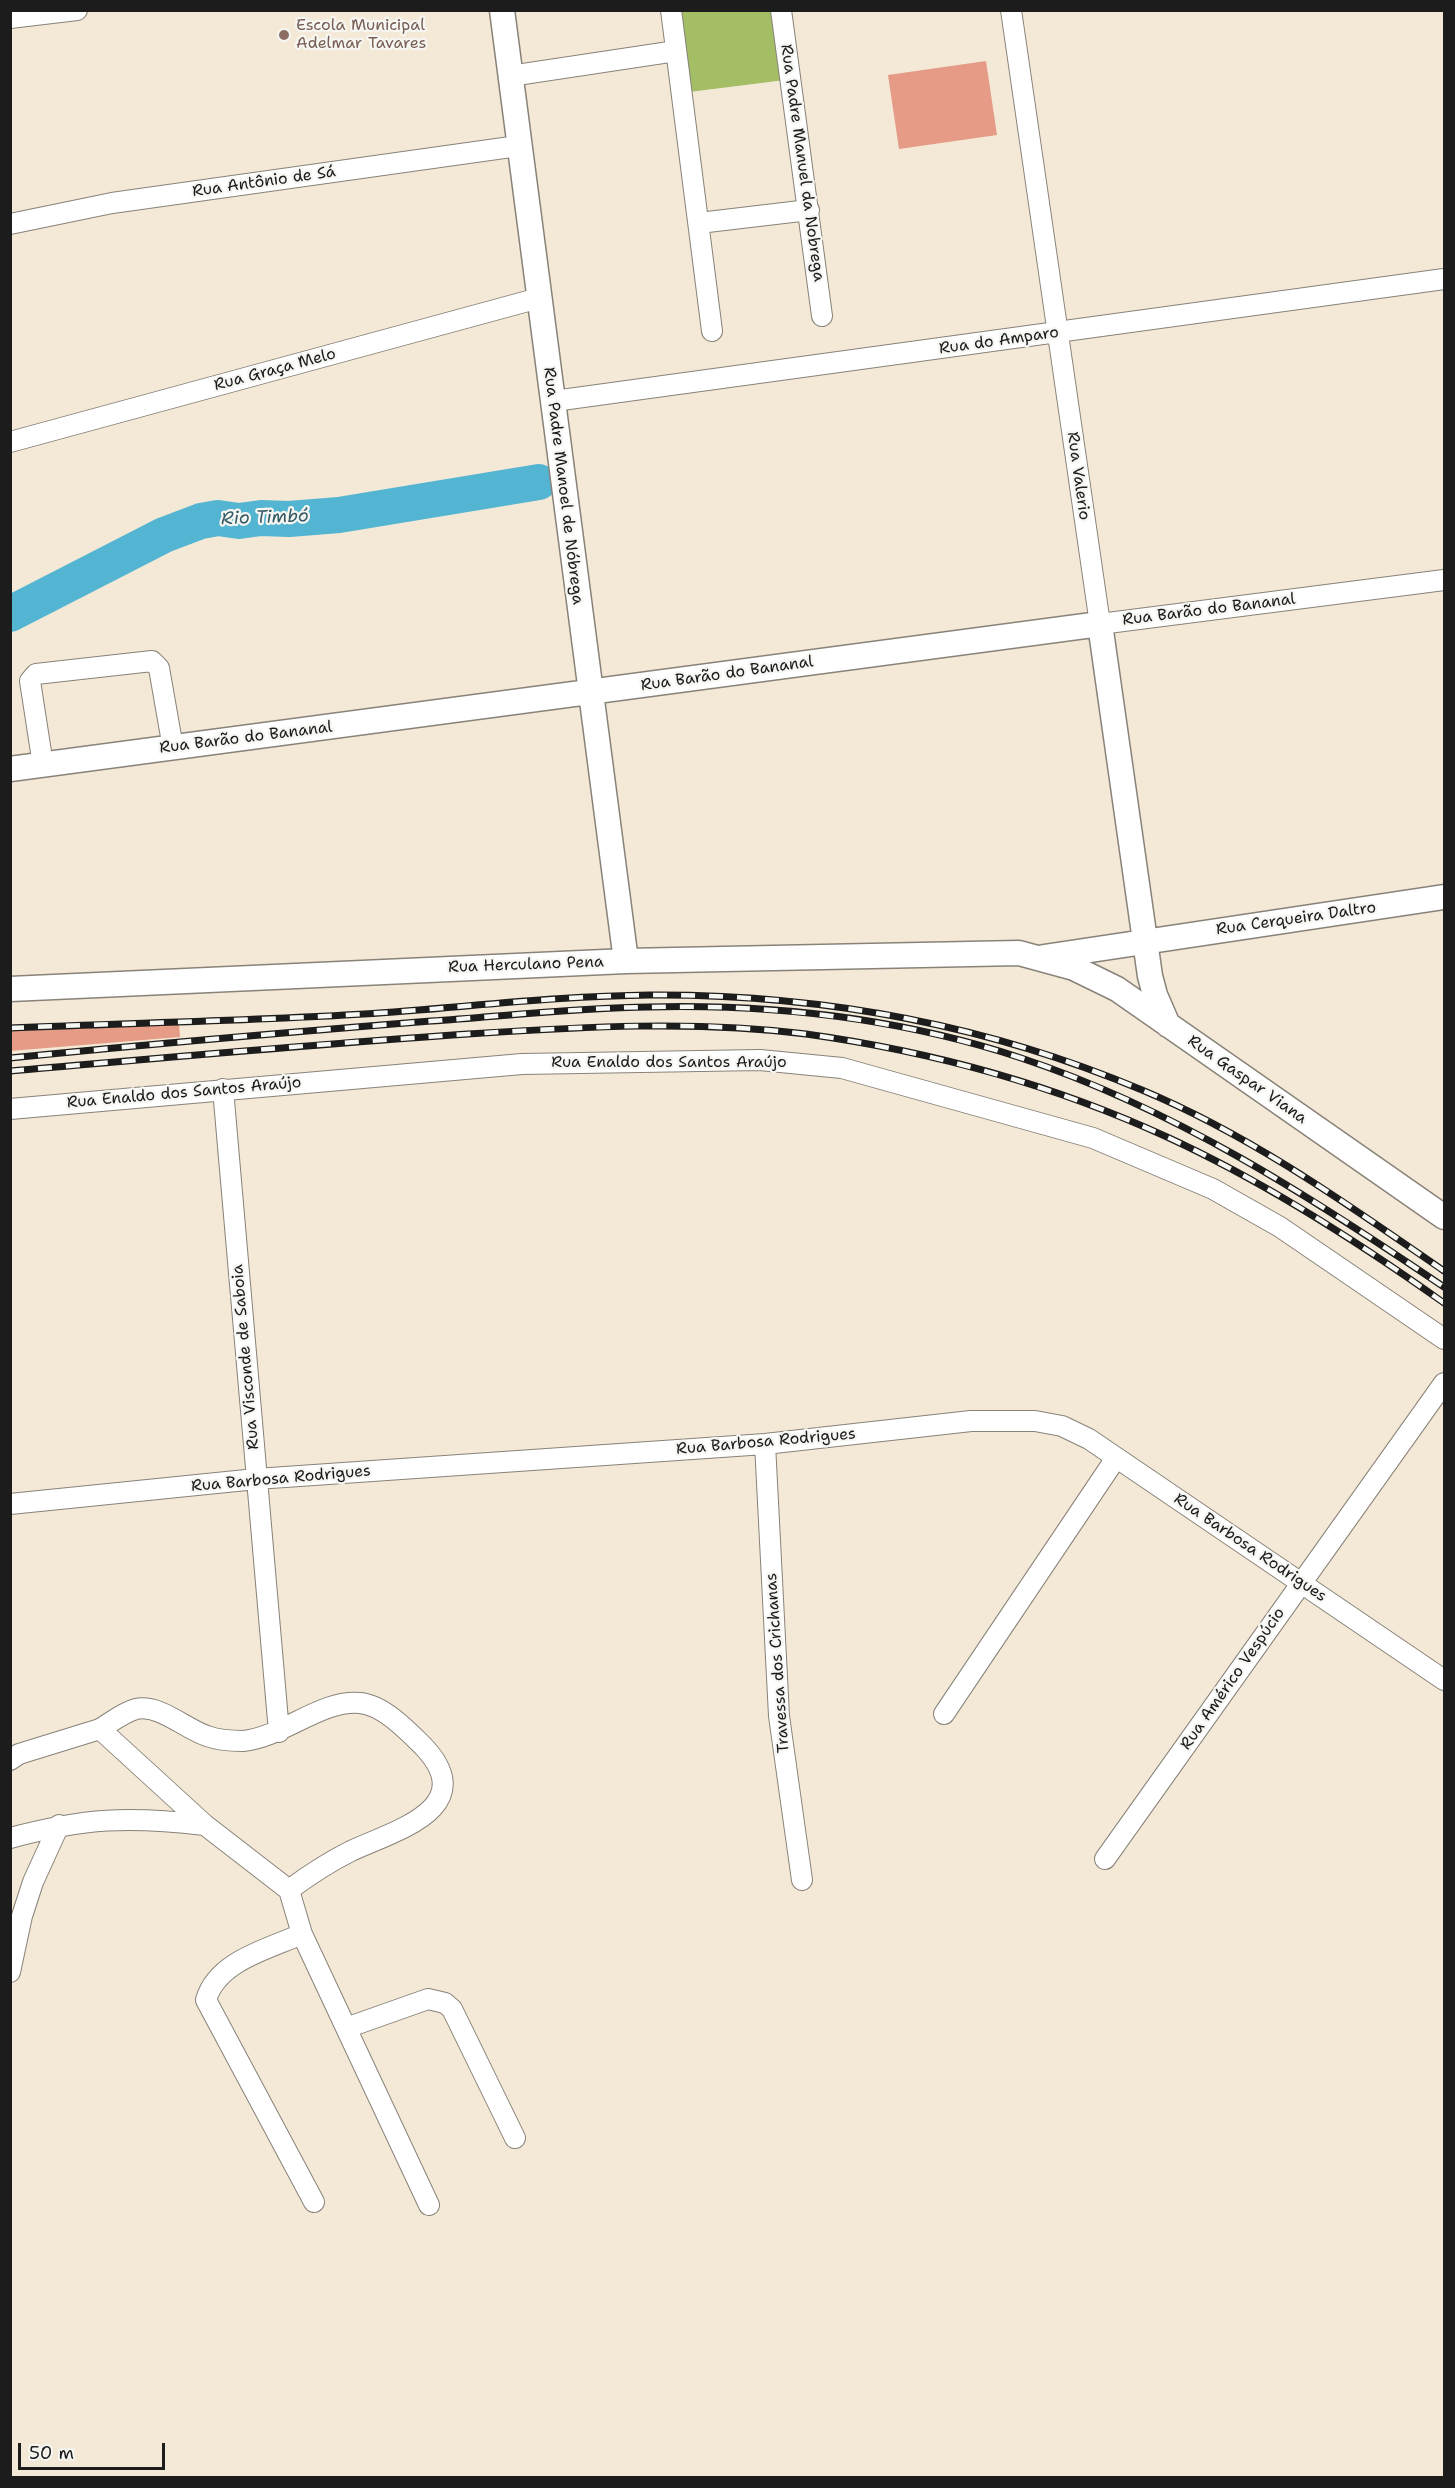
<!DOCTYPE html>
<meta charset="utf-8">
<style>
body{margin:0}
#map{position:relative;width:1455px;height:2488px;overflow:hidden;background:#f3e9d6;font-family:"Shantell Sans",sans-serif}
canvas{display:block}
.frame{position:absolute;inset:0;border:12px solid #1c1c1c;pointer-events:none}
.scale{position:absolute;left:18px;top:2443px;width:147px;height:27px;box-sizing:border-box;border:3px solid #1c1c1c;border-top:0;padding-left:8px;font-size:18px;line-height:21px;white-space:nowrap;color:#1c1c1c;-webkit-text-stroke:4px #f6f6f2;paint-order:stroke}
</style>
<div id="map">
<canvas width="1455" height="2488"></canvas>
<div class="frame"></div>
<div class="scale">50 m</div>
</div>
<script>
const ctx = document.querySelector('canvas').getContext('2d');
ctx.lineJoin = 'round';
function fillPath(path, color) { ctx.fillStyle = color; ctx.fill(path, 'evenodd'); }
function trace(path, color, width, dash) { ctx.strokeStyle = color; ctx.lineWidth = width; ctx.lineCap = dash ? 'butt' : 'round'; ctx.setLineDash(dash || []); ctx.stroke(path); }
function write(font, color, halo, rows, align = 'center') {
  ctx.font = font + ' "Shantell Sans",sans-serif'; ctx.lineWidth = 4.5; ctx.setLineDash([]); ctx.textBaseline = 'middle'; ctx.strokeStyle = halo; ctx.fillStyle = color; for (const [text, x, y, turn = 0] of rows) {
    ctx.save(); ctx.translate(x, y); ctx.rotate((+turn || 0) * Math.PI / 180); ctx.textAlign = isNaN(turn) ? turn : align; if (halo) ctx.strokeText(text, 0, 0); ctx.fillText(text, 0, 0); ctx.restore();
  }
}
fillPath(new Path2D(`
 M678 11H776L785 80 689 92Z`), '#a3be65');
trace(new Path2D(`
 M10 614 164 535 201 521 218 518 239 521 261 518 289 519 339 515 539 482`), '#54b5d3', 36);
fillPath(new Path2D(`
 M986 61 997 135 899 149 888 75Z
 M179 1024 180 1037 10 1051V1031Z`), '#e59b85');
const minor = new Path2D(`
 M671 10 712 331
 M781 10 822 316
 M1011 10 1100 624 1444 580
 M10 18 77 10
 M510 76 676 51
 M699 223 809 210
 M10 224 112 203 518 146
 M554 401 1444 279
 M10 442 539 298
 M43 765 30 681 36 674 152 661 159 668 173 748
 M223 1089 279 1732
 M10 1109 522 1064 760 1060 842 1068 1093 1138 1213 1189 1280 1227 1444 1339
 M765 1444 779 1716 802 1880
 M10 1504 256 1479 765 1444 971 1421H1035L1062 1426 1089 1439 1444 1680
 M944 1714 1116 1458
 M10 1760 19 1754 100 1729
 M10 1838C85 1818 128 1816 205 1825
 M1105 1859 1444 1383
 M289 1890C309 1875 329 1862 351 1851 394 1831 482 1808 423 1746 407 1730 383 1705 360 1703 322 1699 283 1737 243 1741 232 1741 218 1740 207 1736 185 1729 160 1704 136 1709 124 1712 110 1723 100 1729L205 1825 289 1890 302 1934 429 2205
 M302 1934C268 1949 217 1961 206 2000L314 2202
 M10 1972 22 1916 33 1882 59 1825
 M346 2028 428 1999 445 2003 452 2009 515 2138`);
const major = new Path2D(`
 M502 10 626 961
 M10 769 1100 624 1150 976 1155 995 1168 1025
 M1044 957 1444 897
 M10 989 626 961 1019 953 1074 968 1117 989 1444 1217`);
trace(minor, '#888279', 22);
trace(major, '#888279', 27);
trace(minor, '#fff', 20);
trace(major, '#fff', 24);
const rail = new Path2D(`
 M10 1028C128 1023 246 1021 364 1014 459 1008 554 996 650 995 820 994 985 1024 1142 1090 1252 1136 1347 1204 1444 1271
 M10 1058C151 1044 291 1032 431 1021 504 1016 577 1008 649 1007 774 1004 903 1019 1021 1058 1175 1109 1311 1197 1444 1287
 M10 1071C163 1058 315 1044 468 1034 580 1027 694 1020 806 1034 929 1051 1054 1085 1167 1137 1265 1182 1357 1241 1444 1303`);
trace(rail, '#1c1c1c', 7);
trace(rail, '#f6f6f2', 4.5, [14]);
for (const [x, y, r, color] of [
 [284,35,6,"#8d6e63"]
]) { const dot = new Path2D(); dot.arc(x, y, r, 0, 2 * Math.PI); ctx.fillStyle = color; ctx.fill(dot); trace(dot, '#f6f6f2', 2); }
write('16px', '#785e54', '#f6f6f2', [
 ["Escola Municipal",296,26],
 ["Adelmar Tavares",296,44]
], 'left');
write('16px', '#1c1c1c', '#f6f6f2', [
 ["Rua Padre Manuel da Nobrega",802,163,82],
 ["Rua Antônio de Sá",264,182,-8],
 ["Rua do Amparo",999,341,-8],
 ["Rua Graça Melo",275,370,-15],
 ["Rua Valerio",1078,476,82],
 ["Rua Padre Manoel de Nóbrega",563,486,83],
 ["Rua Barão do Bananal",1209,610,-7],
 ["Rua Barão do Bananal",727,674,-8],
 ["Rua Barão do Bananal",246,738,-7],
 ["Rua Cerqueira Daltro",1296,919,-8],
 ["Rua Herculano Pena",526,965,-2],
 ["Rua Enaldo dos Santos Araújo",669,1063],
 ["Rua Gaspar Viana",1247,1080,35],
 ["Rua Enaldo dos Santos Araújo",184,1093,-5],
 ["Rua Visconde de Saboia",246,1357,-95],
 ["Rua Barbosa Rodrigues",766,1442,-5],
 ["Rua Barbosa Rodrigues",281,1479,-5],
 ["Rua Barbosa Rodrigues",1250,1548,34],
 ["Travessa dos Crichanas",778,1663,-94],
 ["Rua Américo Vespúcio",1233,1679,-55]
]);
write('italic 18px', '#325965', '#f6f6f2', [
 ["Rio Timbó",265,518,-2]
]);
</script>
